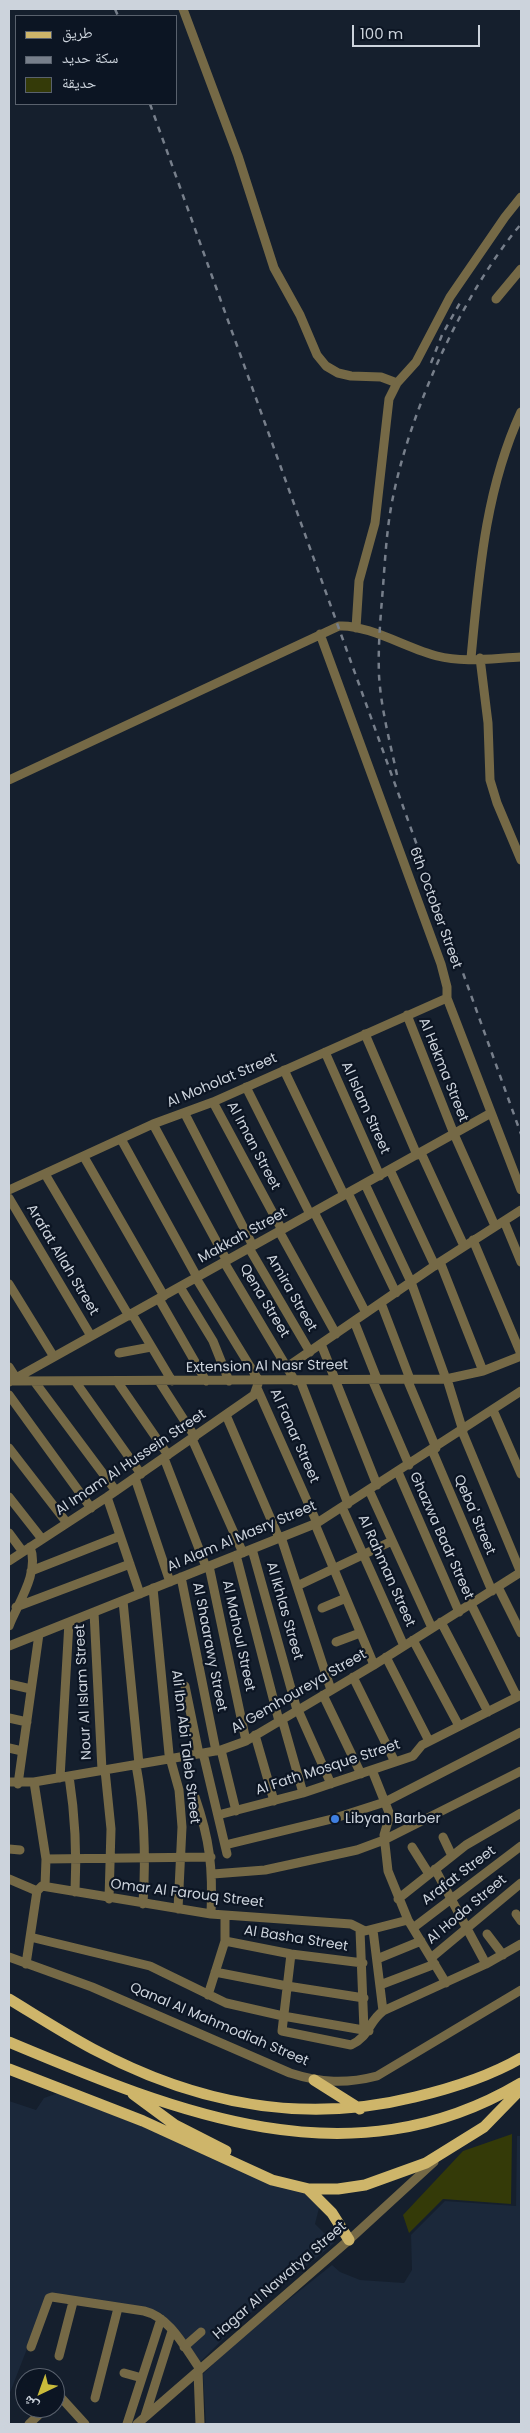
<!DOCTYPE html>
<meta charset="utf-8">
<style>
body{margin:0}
#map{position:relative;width:530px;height:2433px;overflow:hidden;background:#151f2d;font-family:Poppins,"Noto Naskh Arabic",sans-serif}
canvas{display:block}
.frame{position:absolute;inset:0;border:10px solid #ccd3dc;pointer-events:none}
.legend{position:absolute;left:15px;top:15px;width:162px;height:90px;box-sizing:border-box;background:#0c1523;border:1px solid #59616d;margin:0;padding:6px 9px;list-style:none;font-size:15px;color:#ccd3dc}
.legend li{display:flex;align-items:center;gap:10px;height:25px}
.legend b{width:25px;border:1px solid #59616d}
.north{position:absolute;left:15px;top:2368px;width:50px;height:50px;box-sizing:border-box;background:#0c1523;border:1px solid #59616d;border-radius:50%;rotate:222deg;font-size:14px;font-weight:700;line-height:20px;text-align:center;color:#ccd3dc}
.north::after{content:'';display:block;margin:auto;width:18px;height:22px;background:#c9ba3a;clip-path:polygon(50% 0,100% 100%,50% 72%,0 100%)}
.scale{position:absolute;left:352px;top:25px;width:128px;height:22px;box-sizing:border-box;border:2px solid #ccd3dc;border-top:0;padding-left:6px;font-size:15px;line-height:18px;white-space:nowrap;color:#ccd3dc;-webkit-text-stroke:4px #0c1523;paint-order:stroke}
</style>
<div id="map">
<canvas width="530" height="2433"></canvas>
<div class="frame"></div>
<ul class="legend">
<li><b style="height:6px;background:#ceb56a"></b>طريق</li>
<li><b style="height:6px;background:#777f8b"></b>سكة حديد</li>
<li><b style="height:14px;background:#343a08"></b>حديقة</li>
</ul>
<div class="north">ش</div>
<div class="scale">100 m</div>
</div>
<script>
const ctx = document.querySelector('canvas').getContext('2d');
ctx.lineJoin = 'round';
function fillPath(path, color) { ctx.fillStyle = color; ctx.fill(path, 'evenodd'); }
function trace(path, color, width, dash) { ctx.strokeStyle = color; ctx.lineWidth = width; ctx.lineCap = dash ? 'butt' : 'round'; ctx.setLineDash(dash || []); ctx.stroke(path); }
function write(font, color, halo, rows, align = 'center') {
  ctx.font = font + ' Poppins,sans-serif'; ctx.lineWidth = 4.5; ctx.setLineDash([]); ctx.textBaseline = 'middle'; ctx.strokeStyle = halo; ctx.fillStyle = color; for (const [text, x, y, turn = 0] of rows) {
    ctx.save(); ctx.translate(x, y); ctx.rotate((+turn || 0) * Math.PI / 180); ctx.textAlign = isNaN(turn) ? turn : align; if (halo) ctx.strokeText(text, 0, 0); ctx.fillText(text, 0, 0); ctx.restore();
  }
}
fillPath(new Path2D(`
 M58 2093 306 2192 320 2204 315 2224 334 2243 242 2320 199 2363 161 2313 150 2309 48 2295 9 2395V2101L36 2110 44 2098Z
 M517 2136H521V2424H206L203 2374 238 2340 332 2265 340 2272 360 2280 404 2283 412 2270 411 2235 445 2201 516 2206Z`), '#1b283a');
fillPath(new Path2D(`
 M512 2134 511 2204 443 2199 409 2233 403 2215 463 2151Z`), '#343a08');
trace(new Path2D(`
 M183 9 238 156 274 268 300 315 317 355 326 366 338 373 351 376 381 377 397 383
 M496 299 521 269
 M356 628 359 581 375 523 389 399 397 383 416 362 450 297 505 217 521 197
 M320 634 441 964 447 987V998L521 1190
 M471 658C479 574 485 490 521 412
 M480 658 488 723 490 780 497 803 521 860
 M9 780 339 626C367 624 409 649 437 656 463 663 495 658 521 657
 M407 1015 454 1134 495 1226
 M365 1034 417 1155
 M325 1052 380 1176
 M284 1070 344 1195
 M246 1087 310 1214
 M213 1102 282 1230
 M185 1114 253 1246
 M153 1124 227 1261
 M121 1139 197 1277
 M421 1153 464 1246
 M84 1157 164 1296
 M390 1170 435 1266
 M45 1174 129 1316
 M365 1184 411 1282 446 1379
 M9 1190 153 1124 213 1102 447 998
 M348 1193 396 1293
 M9 1198 91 1336
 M314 1212 366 1313
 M504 1221 521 1262
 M279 1231 336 1334
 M473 1240 521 1354
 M249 1248 310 1352
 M224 1262 295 1381
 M440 1262 483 1371
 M9 1284 54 1357
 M180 1287 213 1341 229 1381
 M159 1299 206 1381
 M381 1303 410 1379
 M132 1314 172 1381
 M354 1321 377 1379
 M321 1344 377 1485
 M119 1353 151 1347
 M9 1367 16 1378
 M287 1367 440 1262 521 1210
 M372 1379 409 1465
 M407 1379 436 1448
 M447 1379 463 1431
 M300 1380 348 1504
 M13 1381 446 1379 483 1371 521 1356
 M34 1381 116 1491
 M75 1381 141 1474
 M117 1381 168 1455
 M159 1381 195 1437
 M9 1382 491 1113
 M257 1388 317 1523
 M9 1395 91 1508
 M493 1410 521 1474
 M226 1415 279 1538
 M462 1431 521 1573
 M192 1439 243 1553
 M9 1448 67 1523
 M432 1450 492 1591
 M164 1458 206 1567
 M398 1472 459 1612
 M135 1478 170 1582
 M369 1490 432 1628
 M9 1497 42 1539
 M107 1497 140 1594
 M342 1507 404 1646
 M315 1524 374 1665
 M9 1533 23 1552
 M281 1537 331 1690
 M252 1549 297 1710
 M236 1555 279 1721
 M9 1561 107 1497 254 1395 259 1381 196 1278
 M209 1566 246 1741
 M31 1571 120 1536
 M181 1577 216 1751
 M297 1586 392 1541
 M498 1587 521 1633
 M153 1588 169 1754 179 1790 182 1827 178 1909
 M123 1601 139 1764
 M471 1604 517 1697
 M16 1607 130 1564
 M322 1608 346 1598
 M94 1612 102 1770
 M441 1622 488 1712
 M9 1626C18 1603 40 1572 30 1547
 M413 1640 459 1726
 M336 1642 360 1633
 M9 1646 317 1523 521 1391
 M386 1657 429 1741
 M353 1677 395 1762
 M9 1684 31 1689
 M185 1686 199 1754
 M323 1695 361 1774
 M298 1710 331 1784
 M9 1718 27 1722
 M282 1719 303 1793
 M255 1735 274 1801
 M9 1748 22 1751
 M221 1750 236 1811
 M203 1753 227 1854
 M136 1765C145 1812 146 1856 143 1904
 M105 1770 111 1829 109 1899
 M372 1770 390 1815 384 1835 388 1871 408 1920 446 1983
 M69 1776C75 1815 77 1853 75 1892
 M60 1778 69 1622
 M9 1782H34L221 1750 246 1741 374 1665 521 1572
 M34 1782 46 1859 45 1886
 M18 1784 39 1634
 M195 1797C210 1840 213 1868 211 1914
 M218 1815 303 1793 413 1756 422 1745 521 1695
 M443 1837 452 1856
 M225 1845 332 1819 385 1802 521 1732
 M412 1847 429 1874
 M9 1849 20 1850
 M46 1859 211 1857
 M435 1869 486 1964
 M213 1874 265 1870 357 1850 384 1840 521 1771
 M9 1879 37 1891
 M398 1899 466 1845 521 1813
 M516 1914 521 1921
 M413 1928 521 1846
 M360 1930 364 2030
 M373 1930 383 2011
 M487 1934 503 1955
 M30 1937 150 1966 226 2003 283 2016 369 2031
 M225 1941 291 1954 363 1963
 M291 1954 282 2031 351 2045C370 2036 368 2022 383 2011L486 1964 521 1944
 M9 1957 92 1987 290 2073C321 2083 346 2084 377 2076L521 1990
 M431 1958 521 1883
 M377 1959 421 1941
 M26 1964 37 1891 42 1886 211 1914 351 1924 365 1931 408 1920
 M215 1972 287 1986 364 1998
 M380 1985 435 1964
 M208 1995 225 1941V1916
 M31 2347 49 2298 52 2297 144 2311C170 2317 185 2348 200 2369
 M184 2347 201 2332
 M59 2356 73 2302
 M198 2371 200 2424
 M124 2373 142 2378
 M55 2391 85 2424
 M95 2398 118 2308
 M145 2416 172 2331
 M29 2424 46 2408
 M127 2424 161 2319
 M137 2424 349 2240 434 2162`), '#756946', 9);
trace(new Path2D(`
 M9 1999C37 2016 65 2034 93 2049 196 2104 302 2125 415 2097 453 2088 488 2077 521 2058
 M9 2042C176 2112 349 2185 521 2083
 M9 2069 143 2121 272 2180 309 2189H338L365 2185 426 2163 484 2127 521 2089
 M314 2080 360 2109
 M133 2094 175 2125 226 2151
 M308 2189 332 2213 349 2240`), '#ceb56a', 11);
trace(new Path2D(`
 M115 9 118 16
 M150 104 521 1134
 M431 363 442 335 461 301
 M397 775C390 742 381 709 379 675 378 649 380 624 382 599 385 565 386 530 393 497 411 408 463 293 521 224`), '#777f8b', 2.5, [6, 6]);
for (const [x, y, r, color] of [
 [335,1819,5,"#3f7fe0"]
]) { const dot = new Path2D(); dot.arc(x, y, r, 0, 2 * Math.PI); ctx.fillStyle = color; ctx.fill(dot); trace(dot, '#0c1523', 2); }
write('14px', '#ccd3dc', '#0c1523', [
 ["6th October Street",435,908,70],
 ["Al Hekma Street",443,1070,68],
 ["Al Moholat Street",222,1081,-23],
 ["Al Islam Street",365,1108,66],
 ["Al Iman Street",253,1146,62],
 ["Makkah Street",243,1236,-29],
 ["Arafat Allah Street",62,1260,59],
 ["Amira Street",291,1293,60],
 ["Qena Street",264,1301,59],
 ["Extension Al Nasr Street",267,1367,-1],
 ["Al Fanar Street",294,1436,66],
 ["Al Imam Al Hussein Street",131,1463,-34],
 ["Qeba' Street",474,1515,67],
 ["Ghazwa Badr Street",441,1536,66],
 ["Al Alam Al Masry Street",242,1537,-23],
 ["Al Rahman Street",386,1571,66],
 ["Al Ikhlas Street",284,1611,74],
 ["Al Mahoul Street",238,1636,78],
 ["Al Shaarawy Street",209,1647,79],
 ["Nour Al Islam Street",84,1692,-93],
 ["Al Gemhoureya Street",299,1692,-30],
 ["Ali Ibn Abi Taleb Street",185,1747,83],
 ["Al Fath Mosque Street",328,1768,-18],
 ["Arafat Street",459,1876,-37],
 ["Omar Al Farouq Street",187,1894,7],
 ["Al Hoda Street",467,1910,-40],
 ["Al Basha Street",296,1939,9],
 ["Qanal Al Mahmodiah Street",219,2025,23],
 ["Hagar Al Nawatya Street",280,2281,-41]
]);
write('14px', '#ccd3dc', '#0c1523', [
 ["Libyan Barber",345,1819]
], 'left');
</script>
